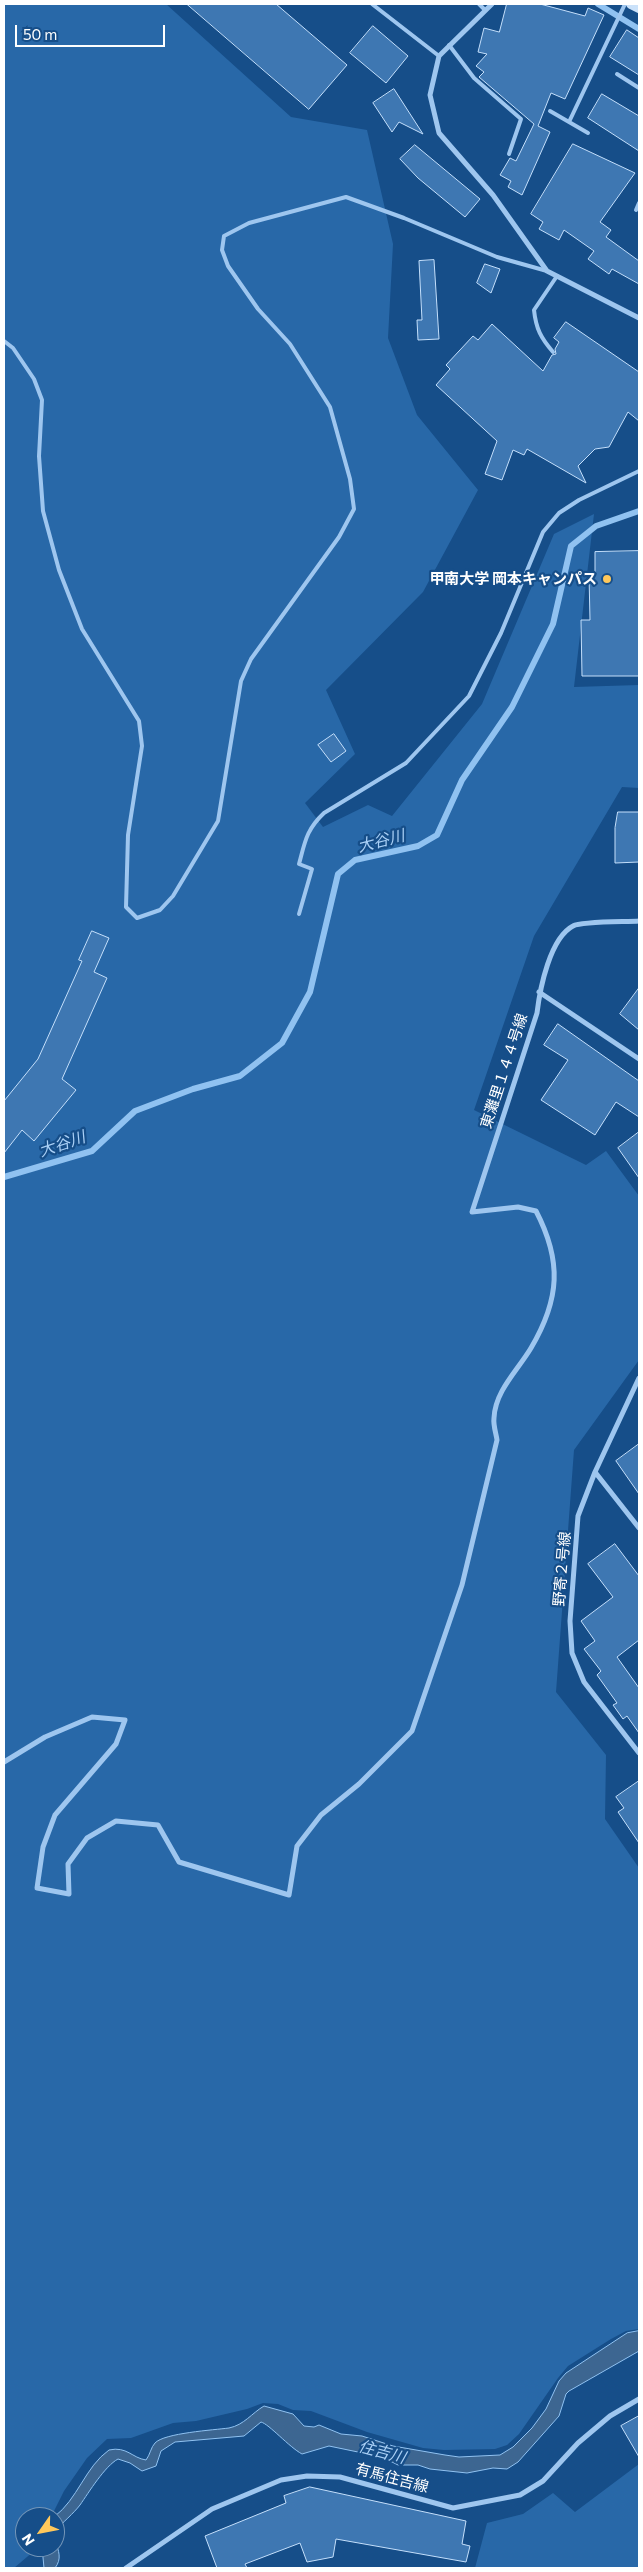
<!DOCTYPE html>
<meta charset="utf-8">
<style>
body{margin:0}
#map{position:relative;width:643px;height:2572px;overflow:hidden;background:#164e89;font-family:Commissioner,sans-serif}
canvas{display:block}
.frame{position:absolute;inset:0;border:5px solid #fff;pointer-events:none}
.north{position:absolute;left:15px;top:2507px;width:50px;height:50px;box-sizing:border-box;background:#164e89;border:1px solid #7395b8;border-radius:50%;rotate:237deg;font-size:14px;font-weight:700;line-height:20px;text-align:center;color:#fff}
.north::after{content:'';display:block;margin:auto;width:18px;height:22px;background:#ffc85b;clip-path:polygon(50% 0,100% 100%,50% 72%,0 100%)}
.scale{position:absolute;left:15px;top:25px;width:150px;height:22px;box-sizing:border-box;border:2px solid #fff;border-top:0;padding-left:6px;font-size:15px;line-height:18px;white-space:nowrap;color:#fff;-webkit-text-stroke:4px #164e89;paint-order:stroke}
</style>
<div id="map">
<canvas width="643" height="2572"></canvas>
<div class="frame"></div>
<div class="north">N</div>
<div class="scale">50 m</div>
</div>
<script>
const ctx = document.querySelector('canvas').getContext('2d');
ctx.lineJoin = 'round';
function fillPath(path, color) { ctx.fillStyle = color; ctx.fill(path, 'evenodd'); }
function trace(path, color, width, dash) { ctx.strokeStyle = color; ctx.lineWidth = width; ctx.lineCap = dash ? 'butt' : 'round'; ctx.setLineDash(dash || []); ctx.stroke(path); }
function write(font, color, halo, rows, align = 'center') {
  ctx.font = font + ' Commissioner,"Noto Sans JP",sans-serif'; ctx.lineWidth = 4.5; ctx.setLineDash([]); ctx.textBaseline = 'middle'; ctx.strokeStyle = halo; ctx.fillStyle = color; for (const [text, x, y, turn = 0] of rows) {
    ctx.save(); ctx.translate(x, y); ctx.rotate((+turn || 0) * Math.PI / 180); ctx.textAlign = isNaN(turn) ? turn : align; if (halo) ctx.strokeText(text, 0, 0); ctx.fillText(text, 0, 0); ctx.restore();
  }
}
fillPath(new Path2D(`
 M4 4H166L291 117 367 130 393 244 388 338 417 415 478 490 423 592 326 690 355 754 305 803 323 827 368 805 392 816 482 704 554 534 594 514 574 687 639 685V788L622 787 534 936 474 1110 586 1165 606 1151 639 1196V1360L574 1450 556 1692 606 1755 605 1819 639 1868V2329L626 2331 611 2339 568 2366 558 2378 519 2434 507 2445 495 2449 444 2450 423 2448 367 2432 311 2411 293 2410 278 2404 263 2403 247 2409 196 2421 173 2423 131 2438 107 2439 87 2458 64 2491 53 2513 44 2517H25V2547H33L34 2551 14 2568H4Z
 M639 2464V2568H475L487 2523 523 2514 553 2493 575 2512Z`), '#2868a8');
const water = new Path2D(`
 M639 2331V2351L569 2391 566 2394 559 2416 518 2462 507 2469 493 2468 467 2473 430 2469 418 2465H398L382 2457 329 2446 302 2454C289 2447 269 2424 261 2422L244 2436 175 2442 161 2451 156 2466 142 2471 130 2463 118 2459C105 2466 89 2492 80 2505 74 2513 62 2523 55 2531L54 2517C78 2499 85 2467 109 2450 127 2446 132 2458 146 2460 150 2455 151 2447 155 2443 164 2433 214 2430 229 2428 244 2425 252 2413 264 2406L293 2414 304 2426 314 2427 319 2425 341 2434 362 2436 393 2446 445 2455 459 2457 500 2455 513 2447 532 2428 546 2409 559 2381 566 2373 627 2333Z
 M55 2541C59 2551 62 2559 55 2568H44L42 2547H55Z`);
fillPath(water, '#3d6691');
trace(water, '#90c2f1', 1);
trace(new Path2D(`
 M598 4 639 29
 M4 1177 92 1151 135 1111 193 1089 240 1076 282 1043 310 992 338 874 355 860 418 846 437 835 462 780 512 707 553 624 571 546 596 526 639 511`), '#90c2f1', 6);
const building = new Path2D(`
 M187 4H276L347 65 309 109Z
 M507 4H540L585 16 588 8 604 15 565 99 551 93 538 126 550 132 522 195 508 187 511 181 500 175 510 158 516 161 534 124 479 77 484 72 476 66 487 54 478 52 484 28 499 32Z
 M373 26 408 56 386 83 350 53Z
 M627 30 639 38V75L610 57Z
 M394 89 423 134 399 122 392 132 373 103Z
 M602 94 639 116V151L588 118Z
 M573 144 635 173 600 222 611 230 606 237 639 261V284L612 269 609 274 588 259 594 251 564 230 559 240 539 229 543 222 531 214Z
 M415 145 480 199 465 217 418 178 400 159Z
 M434 260 439 339 418 340 417 320H422L419 261Z
 M485 264 500 269 491 293 477 283Z
 M566 322 639 372V421L628 412 609 447 595 449 578 466 586 483 527 449 524 455 513 450 502 480 485 474 497 441 436 385 450 369 446 365 473 336 478 340 492 324 543 371 552 355 556 354 555 349 559 342 554 338Z
 M639 551V676H582L581 620H590L589 575H595V552Z
 M334 734 346 751 331 762 318 745Z
 M618 812H639V862L615 863V828Z
 M92 931 109 938 94 972 107 978 62 1079 76 1090 34 1141 22 1130 4 1153V1101L38 1059 82 961 79 960Z
 M639 988V1030L620 1014Z
 M558 1024 639 1081V1117L616 1102 595 1135 541 1100 568 1060 544 1045Z
 M639 1132V1178L618 1148Z
 M639 1444V1494L616 1461Z
 M615 1544 639 1576V1640L617 1657 639 1688V1733L627 1716 623 1719 613 1705 617 1703 597 1675 601 1671 584 1649 595 1641 581 1621 613 1597 588 1564Z
 M639 1781V1843L618 1812 624 1808 616 1797Z
 M639 2416V2457L621 2426Z
 M310 2487 466 2521 462 2544 470 2546 466 2562 336 2539 333 2557 307 2562 300 2543 245 2564 247 2568H217L205 2536 286 2503 284 2496Z`);
fillPath(building, '#3e77b2');
trace(building, '#c4dffb', 1);
trace(new Path2D(`
 M372 4 439 56
 M479 4 485 10
 M449 45 474 78 521 119 509 154
 M617 74 639 88
 M550 111 588 133
 M569 122 625 4
 M636 210 639 203
 M4 341 13 348 34 379 42 400 39 456 43 511 59 570 82 629 139 721 142 746 128 835 126 907 137 918 160 910 173 896 218 821 241 681 251 659 339 537 354 509 350 479 330 407 290 344 258 309 228 266 222 250 224 236 249 223 346 197 404 218 497 257 547 271
 M553 352C541 338 536 329 534 310L557 276
 M299 914 312 869 299 864C305 842 306 830 324 813L406 763 469 696 501 633 543 532 559 513 579 500 639 471`), '#9ec6ef', 4);
trace(new Path2D(`
 M492 4 439 56 430 95 439 133 493 195 547 271 639 318
 M539 992 639 1059
 M639 1378 595 1472 578 1516 570 1621 572 1653 584 1682 639 1753
 M595 1472 639 1528
 M4 1762 45 1737 92 1717 125 1720 116 1744 55 1815 43 1847 37 1888 69 1894 68 1864 87 1838 116 1821 158 1825 179 1862 289 1895 297 1846 321 1815 359 1784 412 1731 462 1585 497 1440C496 1433 493 1425 494 1418 495 1391 518 1370 531 1348 560 1299 562 1261 536 1211L518 1207 472 1212 537 1013C540 988 550 938 573 926 582 921 626 922 639 921
 M126 2568 212 2509 281 2480 307 2476 340 2477 453 2508 520 2495 543 2481 578 2443 610 2416 639 2399`), '#9ec6ef', 5);
trace(new Path2D(`
 M631 4 639 8`), '#cbe2fa', 10);
for (const [x, y, r, color] of [
 [607,579,5,"#ffc85b"]
]) { const dot = new Path2D(); dot.arc(x, y, r, 0, 2 * Math.PI); ctx.fillStyle = color; ctx.fill(dot); trace(dot, '#164e89', 2); }
write('bold 15px', '#fff', '#164e89', [
 ["甲南大学 岡本キャンパス",597,579]
], 'right');
write('15px', '#fff', '#164e89', [
 ["東灘里１４４号線",504,1071,-72],
 ["野寄２号線",562,1569,-85],
 ["有馬住吉線",392,2478,15]
]);
write('italic 16px', '#aad0f6', '#164e89', [
 ["大谷川",381,841,-14],
 ["大谷川",62,1144,-19],
 ["住吉川",382,2452,15]
]);
</script>
